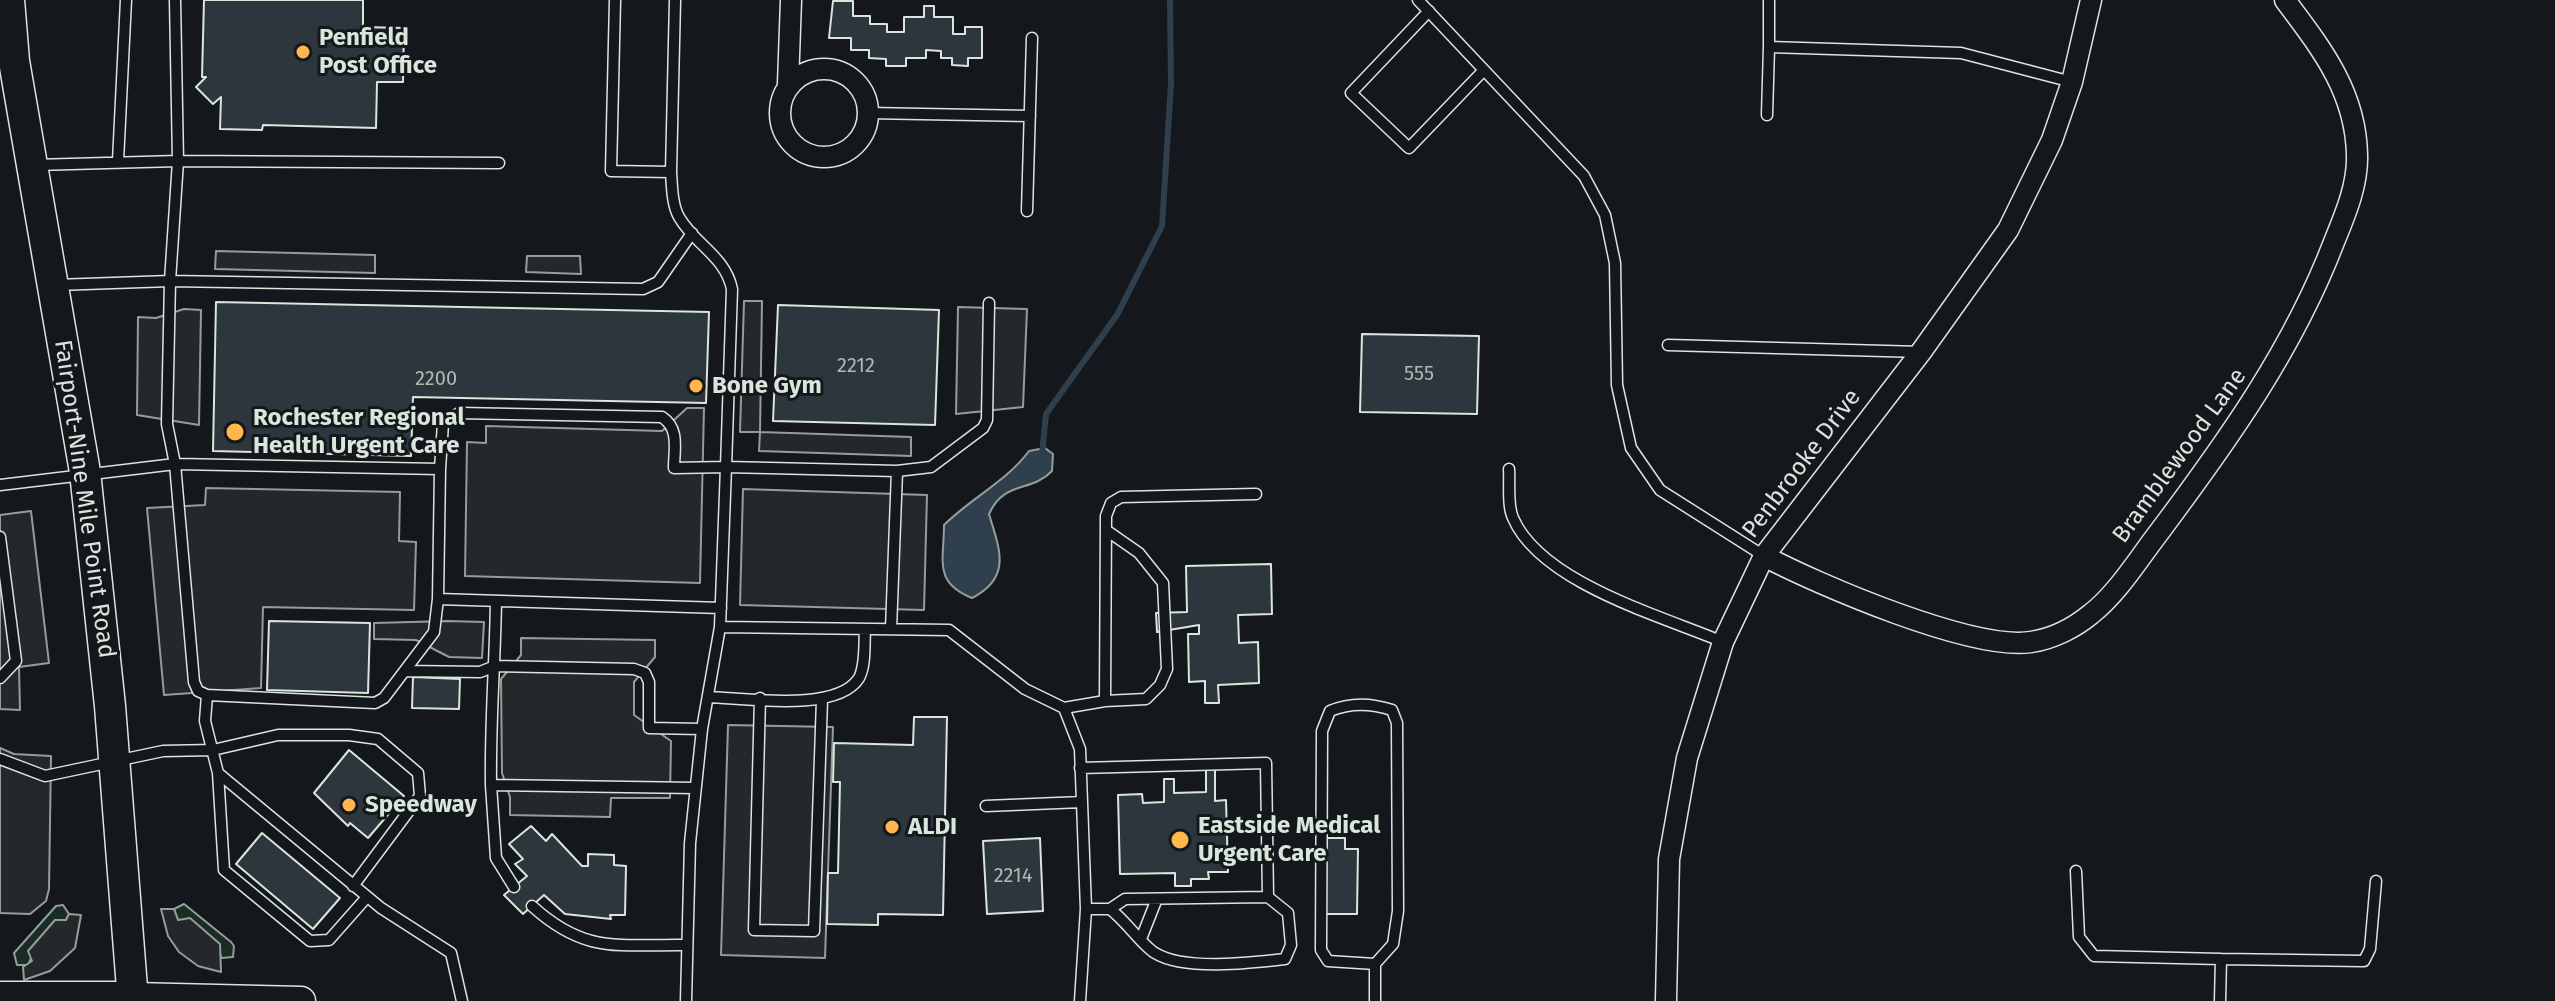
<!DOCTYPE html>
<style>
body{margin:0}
canvas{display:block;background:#14181c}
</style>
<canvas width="2555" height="1001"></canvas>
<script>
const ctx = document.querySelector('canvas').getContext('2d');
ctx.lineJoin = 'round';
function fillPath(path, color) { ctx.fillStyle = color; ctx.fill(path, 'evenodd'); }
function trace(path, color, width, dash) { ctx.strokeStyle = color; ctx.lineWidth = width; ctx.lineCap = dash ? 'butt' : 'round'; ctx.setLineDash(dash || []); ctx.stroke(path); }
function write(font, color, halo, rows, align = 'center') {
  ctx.font = font + ' "Fira Sans",sans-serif'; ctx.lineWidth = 6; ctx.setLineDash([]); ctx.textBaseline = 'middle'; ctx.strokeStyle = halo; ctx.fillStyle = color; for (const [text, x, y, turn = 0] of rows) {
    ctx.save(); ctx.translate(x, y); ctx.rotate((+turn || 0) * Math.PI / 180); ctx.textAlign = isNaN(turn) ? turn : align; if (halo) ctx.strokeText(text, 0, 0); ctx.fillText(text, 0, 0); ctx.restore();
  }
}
const green = new Path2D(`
 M184 904 231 942 234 946 233 957 222 958 217 949 185 921 178 920 174 909Z
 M63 905 69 914 66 920 32 956 28 965H17L14 953 56 906Z`);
fillPath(green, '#1a2d24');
trace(green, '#939e99', 2);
const parking = new Path2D(`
 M216 251 375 255V273L215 269Z
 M527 256H580L581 274 526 272Z
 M744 301H762L760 432 911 437V456L759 451 760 432H740Z
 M958 307 1027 309 1023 407 956 414Z
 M184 309 201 310 199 425 137 415 138 317 156 318Z
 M687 408H704L700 583 465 576 467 442 486 443V426L662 431Z
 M206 488 400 492 399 541 416 542 414 610 263 607 261 688 164 695 147 508 205 505Z
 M743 489 927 495 924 610 740 605Z
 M31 511 49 663 19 667 20 710 0 709V515Z
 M448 621 484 622 482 658 449 657 416 640 374 639V623Z
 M521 638 655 640V657L634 682V715L671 741 670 798H611L610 817 510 815V797L502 773 501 679 521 655Z
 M728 725 833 727 825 958 721 955Z
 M0 748 14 754 51 756 49 889 46 901 30 914 0 913Z
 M161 909H174L178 920 190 918 220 944 221 972 198 966 179 952 168 936Z
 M69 914 81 915 75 948 50 971 24 980 23 967 32 961 28 951 55 920H66Z`);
fillPath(parking, '#24282b');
trace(parking, '#939e99', 2);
const water = new Path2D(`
 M1045 448 1053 454 1052 471C1031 493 1004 480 989 514 999 548 1013 577 972 598 933 582 944 561 944 525 971 498 1007 481 1029 451Z`);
fillPath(water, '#2f3f4d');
trace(water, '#939e99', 2);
trace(new Path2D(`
 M1042 454 1046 414 1117 315 1162 226 1171 84 1170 0`), '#2f3f4d', 6);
const building = new Path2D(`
 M204 0H363V27L404 28 403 82H377L376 128 263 125 262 130 220 129 221 97 213 104 196 87 206 77H202Z
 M833 1H853V16H870V24H887V32H904V17H924V6H934V17H953V34H965V27H982V58H968V66L952 65V58H941V51L926 50V58H906V66H886V59L869 58V50H851V38H829Z
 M216 302 709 312 706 403 413 397 411 456 213 451Z
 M778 305 939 310 935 425 773 421Z
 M1362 334 1479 336 1477 414 1360 412Z
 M1271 564 1272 614 1238 615 1239 643 1258 642 1259 683 1218 685 1219 703H1205V681L1189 682 1188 634H1199V625L1157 632 1156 613 1187 612 1186 566Z
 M269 621 370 623 368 693 267 690Z
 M413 677 460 679 459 709 412 708Z
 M914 717H947L943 915 878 914V925L827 924 828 873H838L840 782H833L834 743 913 745Z
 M349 750 404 796 368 838 350 823 348 826 314 793Z
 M1206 770H1215V801L1226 800 1228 872H1208L1209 879H1191V886H1175V873L1120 874 1118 795 1142 794 1143 803 1164 802V779H1174V793L1206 792Z
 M531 826 546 841 552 834 582 866H588V854L614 855V865L626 866 625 915H610L611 919 565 914 544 895 523 914 504 895 527 876 515 864 523 859 509 844Z
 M262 833 340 898 313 929 236 864Z
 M1040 838 1043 911 987 914 983 841Z
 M1327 838H1345V849H1358L1357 914H1323Z`);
fillPath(building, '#2c363c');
trace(building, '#d8e6dc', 2);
const lane = new Path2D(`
 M175 0 178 161 499 163
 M615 0 611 171 671 172 675 0
 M1418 0 1584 176 1605 215 1615 263 1617 385 1631 448 1660 490 1764 556
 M1769 0V47L1961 53 2072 82
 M1429 11 1351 93 1409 148 1484 70
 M868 113 1030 116
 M1767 115 1769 47
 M118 161 126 0
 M35 165 178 161 170 281 643 289 658 282 692 233
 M671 172C672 186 672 205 679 217 695 245 725 256 732 289L726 467 897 471 931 467 983 428 987 420 989 303
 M1027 211 1032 38
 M56 285 170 281 167 424 175 464 194 682 198 691 207 695 205 721 218 773 381 908 451 953 462 1001
 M1668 345 1921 352
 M440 469 438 599 721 608
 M1509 469C1510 484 1507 505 1513 518 1541 583 1662 616 1723 642
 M0 485 175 464 440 469 443 423 459 413 662 417C680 429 674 449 674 468L726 467 720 627 702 729 690 843 686 1001
 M0 537 16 661 0 678
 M496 601C495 663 490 723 491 785L695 788
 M720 627 949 630 1025 689 1064 708 1080 749 1086 909 1080 1001
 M891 629 897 471
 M405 671 480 672 495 666 634 669 645 673 649 682V728L702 729
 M207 695 375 703 384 698 434 632 438 599
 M708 697C745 698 837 713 859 678 866 665 864 643 865 629
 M760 698 754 930 814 931 822 700
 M1105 701 1146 699 1160 685 1167 669 1163 583 1139 553 1106 530
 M1064 708 1105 701 1106 516 1111 503 1121 497 1256 494
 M0 759 45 776 163 751 213 750 278 735H349L378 739 418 773 420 796 353 886
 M1080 768 1266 763 1268 897
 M218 773 224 870 310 941 329 940 367 897
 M491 785 496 858 514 887
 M986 806 1082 802
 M2076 871 2079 937 2094 956 2221 959
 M532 906C586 955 619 944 687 945
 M1086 909H1110L1125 899 1268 897 1288 913 1291 945 1285 959C1251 963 1184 971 1155 953 1142 945 1126 921 1110 909
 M1141 939 1156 901
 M1375 1001V964L1393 944 1398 911 1397 723 1392 710C1371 703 1351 702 1330 711L1322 731 1321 950 1328 961 1375 964
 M2220 1001 2221 959 2364 961 2370 949 2376 881`);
const street = new Path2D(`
 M780 113a44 44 0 1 1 88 0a44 44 0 1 1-88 0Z
 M788 84 791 0
 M1764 556C1819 585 1973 651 2031 642 2052 639 2074 628 2091 614 2118 593 2139 558 2160 531 2228 440 2293 349 2334 242 2345 215 2358 185 2357 155 2356 92 2321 48 2285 0
 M1666 1001 1669 859 1687 758 1723 642 1764 556 1921 352 2008 230 2052 140 2072 82 2091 0`);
const secondary = new Path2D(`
 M133 997 301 1001`);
const primary = new Path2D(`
 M9 0 14 61 85 472 110 706 133 1001
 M0 997H133`);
trace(lane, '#d8e6dc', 13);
trace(street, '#d8e6dc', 23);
trace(secondary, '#d8e6dc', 31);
trace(primary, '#d8e6dc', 33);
trace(lane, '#14181c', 10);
trace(street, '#14181c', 20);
trace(secondary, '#14181c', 28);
trace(primary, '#14181c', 30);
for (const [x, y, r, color] of [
 [303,52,8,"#ffb74d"],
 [696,386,8,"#ffb74d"],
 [235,432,10,"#ffb74d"],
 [349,805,8,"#ffb74d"],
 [892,827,8,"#ffb74d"],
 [1180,840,10,"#ffb74d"]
]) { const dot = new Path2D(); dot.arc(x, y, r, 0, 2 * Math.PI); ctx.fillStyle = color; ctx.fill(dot); trace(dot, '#14181c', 3); }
write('20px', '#adbab4', null, [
 ["2212",856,366],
 ["555",1419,374],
 ["2200",436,379],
 ["2214",1013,876]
]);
write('bold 24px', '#d8e6dc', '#14181c', [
 ["Penfield",319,38],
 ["Post Office",319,66],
 ["Bone Gym",712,386],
 ["Rochester Regional",253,418],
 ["Health Urgent Care",253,446],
 ["Speedway",365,805],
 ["Eastside Medical",1198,826],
 ["Urgent Care",1198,854],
 ["ALDI",908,827]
], 'left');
write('24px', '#d8e6dc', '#14181c', [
 ["Bramblewood Lane",2180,456,-54],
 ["Penbrooke Drive",1802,464,-53],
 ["Fairport-Nine Mile Point Road",84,499,82]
]);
</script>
